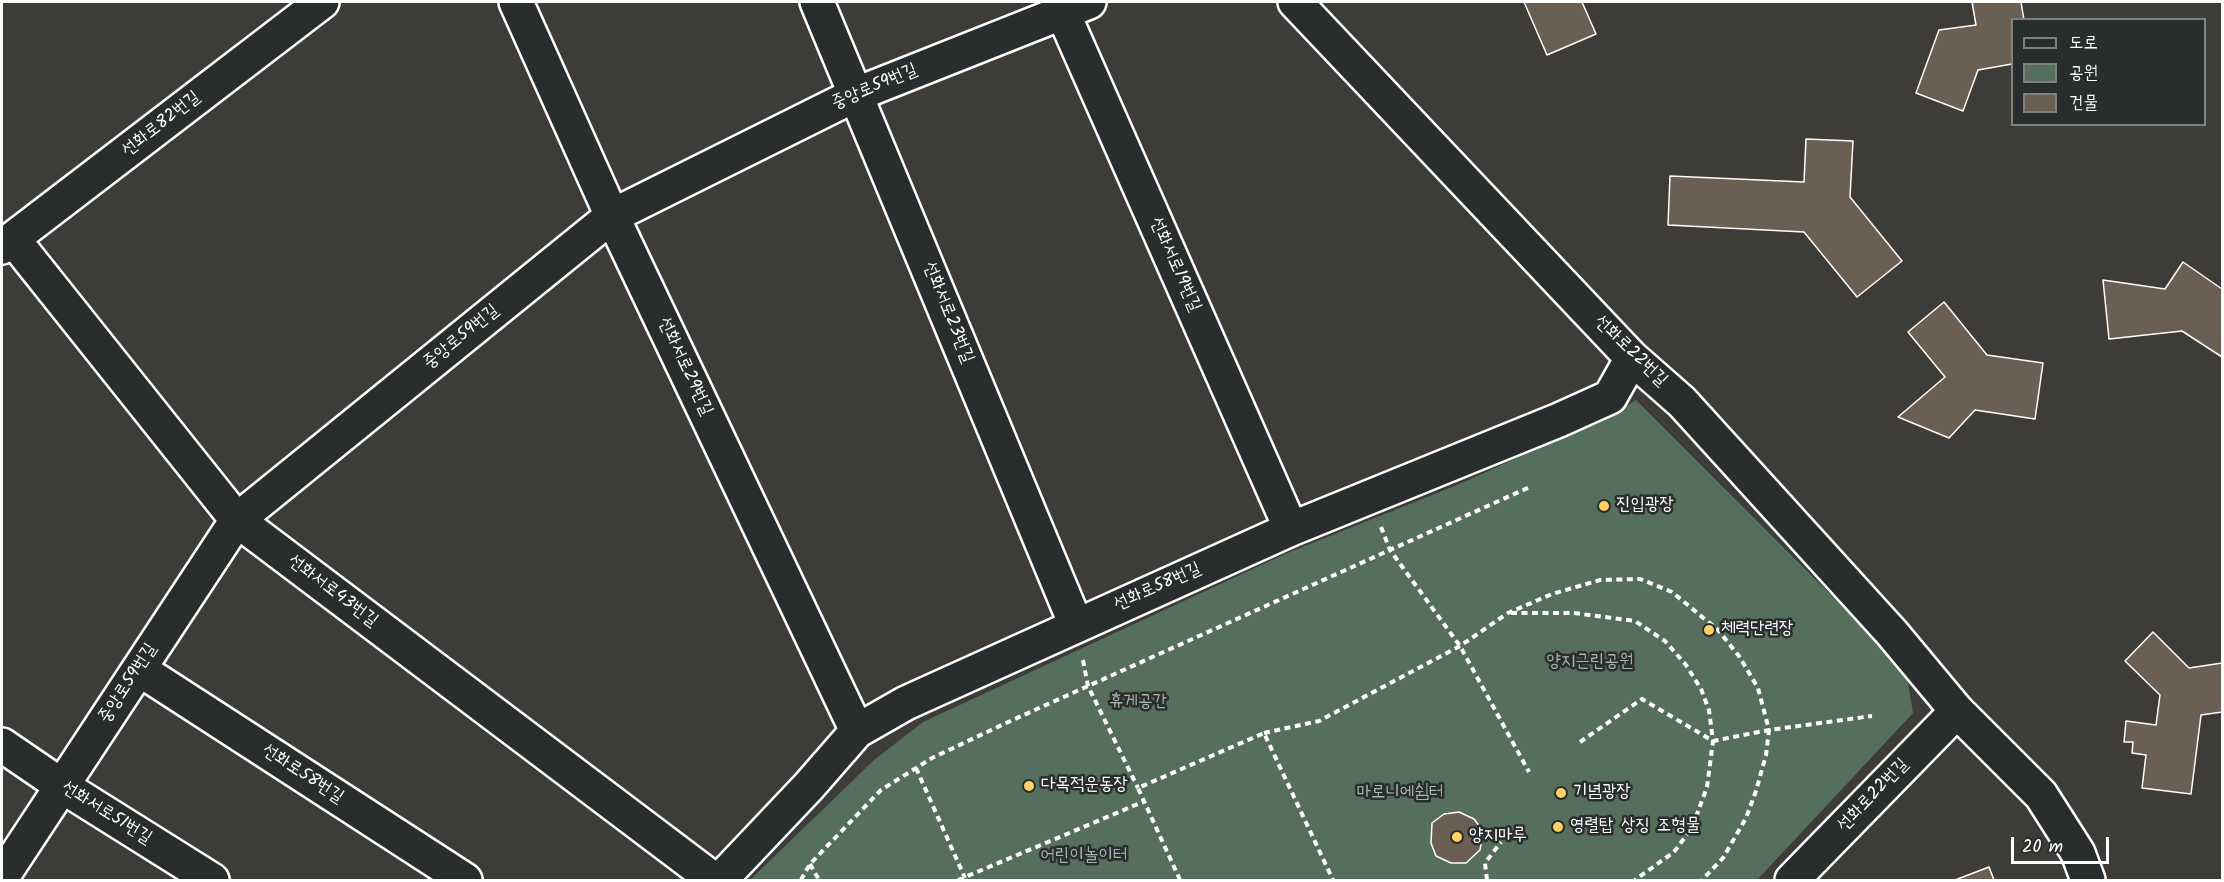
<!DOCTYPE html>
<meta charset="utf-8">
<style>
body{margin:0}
#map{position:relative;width:2224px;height:882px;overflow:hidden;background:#3e3c39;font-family:Kalam,"Poor Story",sans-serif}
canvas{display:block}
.frame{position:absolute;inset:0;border:3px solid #fff;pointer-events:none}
.legend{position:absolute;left:2011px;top:18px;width:195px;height:108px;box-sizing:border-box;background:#2a2d2e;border:2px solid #7f8182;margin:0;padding:8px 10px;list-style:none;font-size:18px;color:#fff}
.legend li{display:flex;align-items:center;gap:12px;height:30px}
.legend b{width:30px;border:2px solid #7f8182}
.scale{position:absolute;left:2011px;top:837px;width:98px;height:27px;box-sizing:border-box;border:3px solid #fff;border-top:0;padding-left:8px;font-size:18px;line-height:21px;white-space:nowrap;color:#fff;-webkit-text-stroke:4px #2a2d2e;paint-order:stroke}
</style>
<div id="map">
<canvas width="2224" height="882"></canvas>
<div class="frame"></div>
<ul class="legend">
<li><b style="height:8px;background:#2a2d2e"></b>도로</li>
<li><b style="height:16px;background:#566e5c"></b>공원</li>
<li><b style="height:16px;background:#6b5e52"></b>건물</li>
</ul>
<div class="scale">20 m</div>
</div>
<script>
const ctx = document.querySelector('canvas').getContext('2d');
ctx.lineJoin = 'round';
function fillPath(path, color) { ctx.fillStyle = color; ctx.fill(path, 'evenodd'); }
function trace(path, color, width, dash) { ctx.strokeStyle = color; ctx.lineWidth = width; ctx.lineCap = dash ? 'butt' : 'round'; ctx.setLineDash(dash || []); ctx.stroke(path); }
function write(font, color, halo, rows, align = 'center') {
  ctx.font = font + ' Kalam,"Poor Story",sans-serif'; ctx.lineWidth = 5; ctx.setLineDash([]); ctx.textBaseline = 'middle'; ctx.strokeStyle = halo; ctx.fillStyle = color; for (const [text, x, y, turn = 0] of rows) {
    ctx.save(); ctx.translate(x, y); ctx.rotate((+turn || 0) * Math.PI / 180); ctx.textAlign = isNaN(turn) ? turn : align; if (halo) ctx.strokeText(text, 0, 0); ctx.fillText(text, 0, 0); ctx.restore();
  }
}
fillPath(new Path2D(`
 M1636 400 1906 670 1913 713 1757 880H750L874 760 923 722 1285 554 1462 483 1609 416Z`), '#566e5c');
const building = new Path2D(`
 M1524 2H1582L1596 34 1547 55Z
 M1972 2H2021L2024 20H2012V64L1978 70 1963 111 1916 93 1939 30 1976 25Z
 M1806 139 1853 141 1850 197 1902 261 1857 297 1804 232 1668 225 1670 176 1804 182Z
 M2183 262 2222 289V357L2182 331 2109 339 2103 280 2165 289Z
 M1944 302 1987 355 2043 363 2035 419 1975 410 1949 438 1898 417 1945 377 1908 332Z
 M2153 632 2189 668 2222 663V712L2201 715 2191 794 2142 788 2146 755 2132 753 2133 742H2124L2126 721 2156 725 2160 695 2125 661Z
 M1459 812 1474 819 1483 831 1480 850 1466 863H1451L1436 856 1431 843 1432 823 1444 814Z
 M1989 867 1994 880H1955Z`);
fillPath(building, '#6b5e52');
trace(building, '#fff', 1.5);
const minor = new Path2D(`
 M516 2 612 216 857 731
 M817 2 1076 625
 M1058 2 1291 529
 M1295 2 1632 358 1682 402 1892 633 1957 711 2041 795 2078 853 2088 880
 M13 239 237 520 714 880
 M2 247 322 2
 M139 669 465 880
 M2 745 62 786 212 880
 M2 877 237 520 612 216 857 94 1089 2
 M720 880 809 786 857 731 906 703 1291 529 1559 420 1610 397 1632 358
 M1792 880 1957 711`);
trace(minor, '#fff', 38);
trace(new Path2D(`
 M1381 527 1390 550 1460 646 1529 772
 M1511 613H1574L1635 621 1665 641 1686 665 1701 689 1709 710 1713 741 1707 787 1692 828 1674 852 1635 880
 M1083 660 1088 686 1138 788
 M1264 733 1319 721 1460 646 1508 613 1552 594 1600 580 1640 579 1672 592 1718 630 1739 656 1758 688 1769 730 1766 755 1756 791 1746 818 1723 858 1702 880
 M1580 742 1642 699 1713 741 1769 730 1872 716
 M916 768 965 878
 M810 864 819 880
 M801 880 810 864 881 790 932 758 1006 723 1532 486
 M958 880 1145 801
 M1180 880 1138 788 1264 733 1333 880
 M1487 880 1485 863 1501 842`), '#fff', 4, [6, 4.5]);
trace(minor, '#2a2d2e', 33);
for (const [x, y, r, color] of [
 [1604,506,6,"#ffd166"],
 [1709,630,6,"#ffd166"],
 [1029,786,6,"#ffd166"],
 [1561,793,6,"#ffd166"],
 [1558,827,6,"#ffd166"],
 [1457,837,6,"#ffd166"]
]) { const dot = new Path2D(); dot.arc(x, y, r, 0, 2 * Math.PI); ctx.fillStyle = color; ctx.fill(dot); trace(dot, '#2a2d2e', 2); }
write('18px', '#fff', '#2a2d2e', [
 ["중앙로59번길",875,88,-23],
 ["선화로82번길",162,125,-38],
 ["선화서로19번길",1174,265,66],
 ["선화서로23번길",947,313,68],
 ["중앙로59번길",462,338,-39],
 ["선화로22번길",1630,352,44],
 ["선화서로29번길",684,367,65],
 ["선화로58번길",1158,588,-24],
 ["선화서로43번길",332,592,37],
 ["중앙로59번길",129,684,-57],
 ["선화로58번길",302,775,33],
 ["선화로22번길",1874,796,-46],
 ["선화서로51번길",106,814,32]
]);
write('18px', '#fff', '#2a2d2e', [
 ["진입광장",1616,506],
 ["체력단련장",1721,630],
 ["다목적운동장",1041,786],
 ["기념광장",1573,793],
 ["영렬탑 상징 조형물",1570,827],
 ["양지마루",1469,837]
], 'left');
write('18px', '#aab6ae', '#2a2d2e', [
 ["양지근린공원",1590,663],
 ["휴게공간",1138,703],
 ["마로니에쉼터",1400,794],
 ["어린이놀이터",1084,857]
]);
</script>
